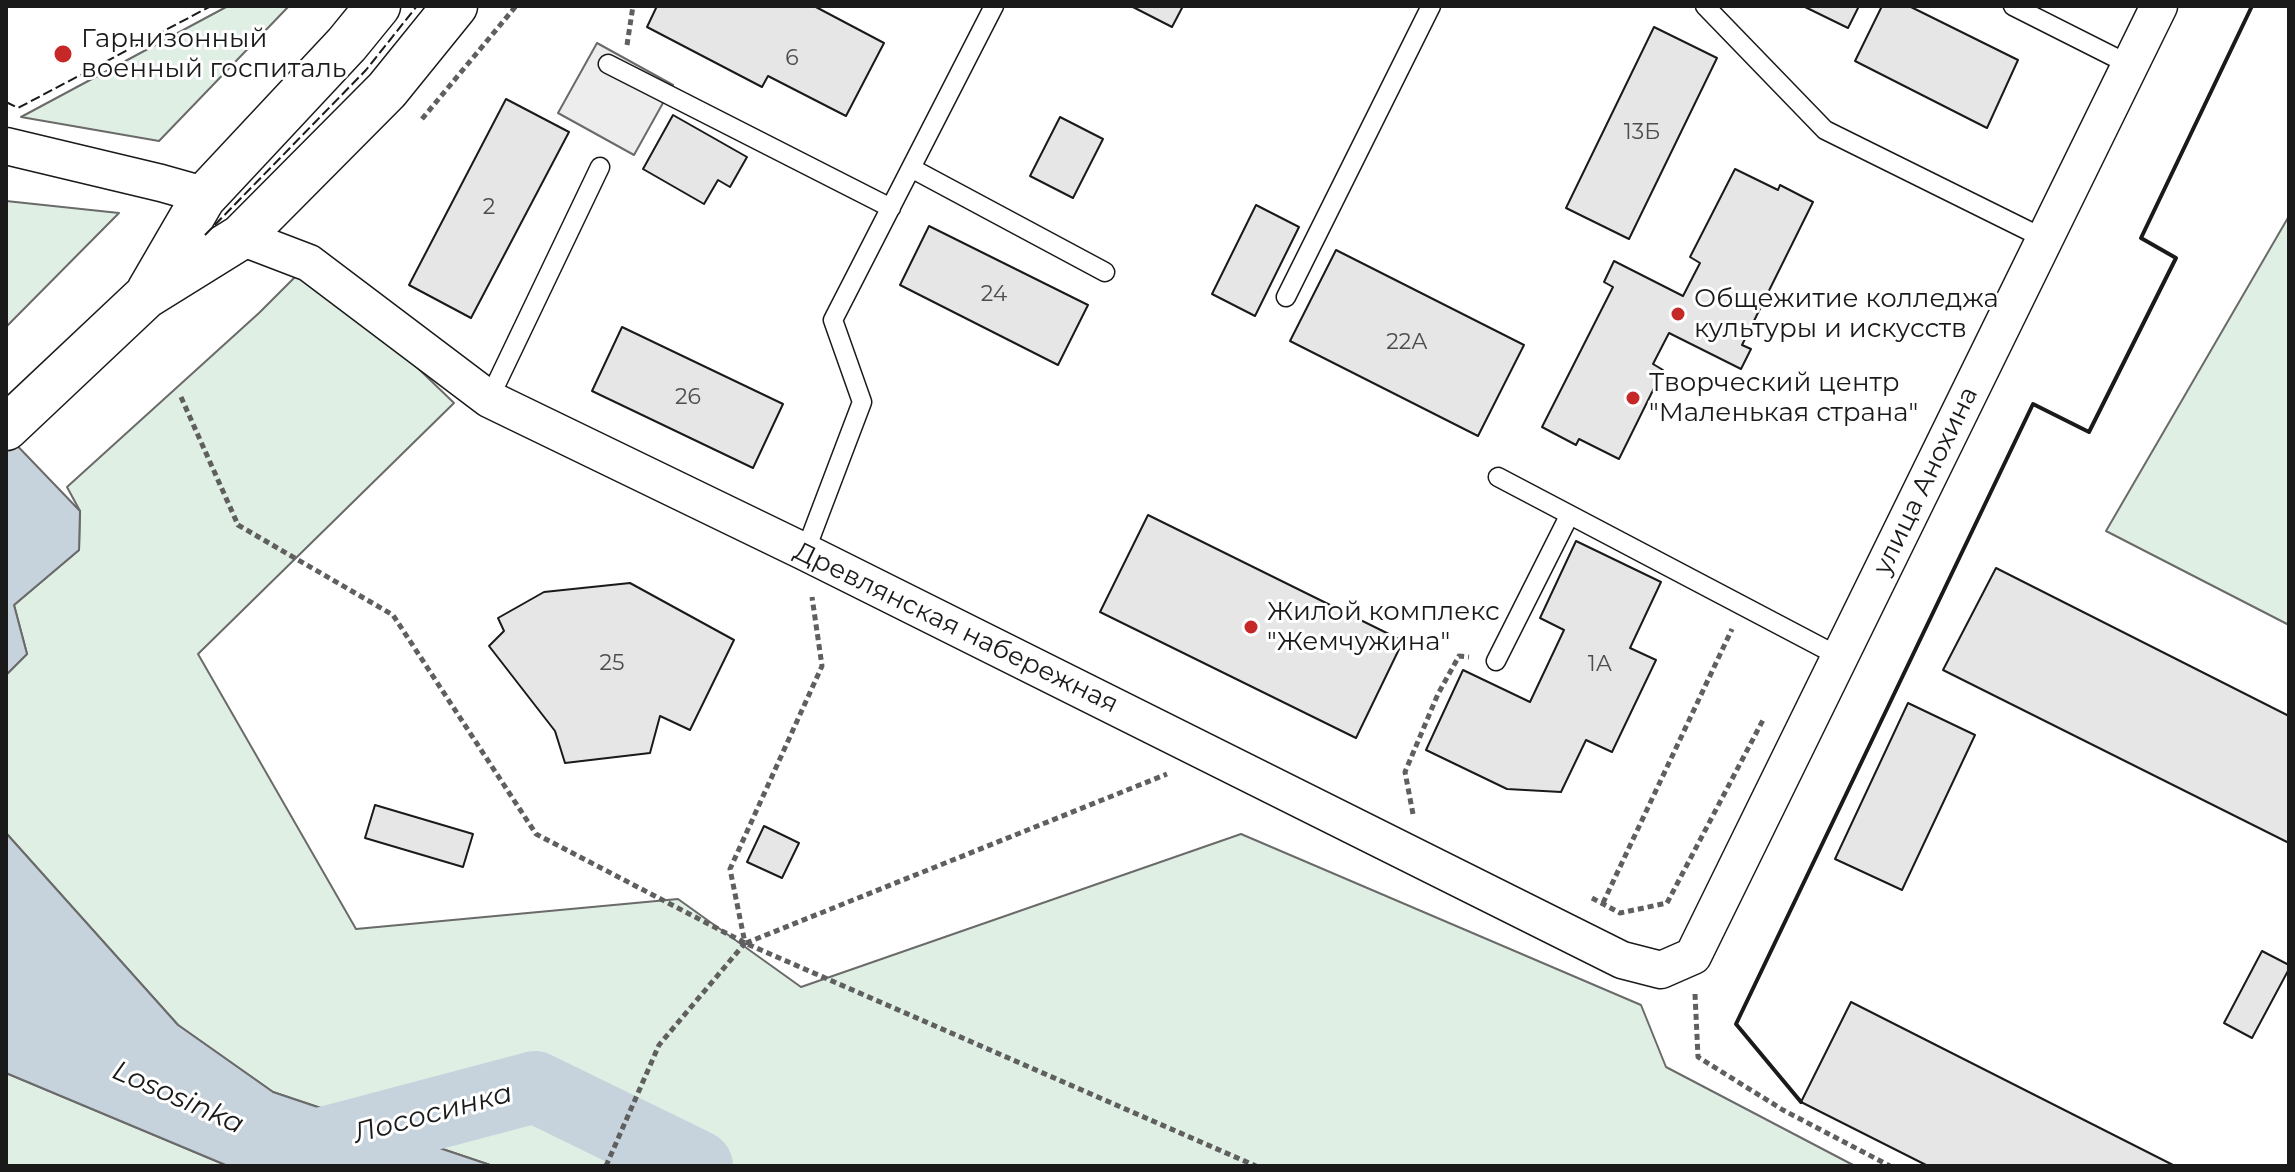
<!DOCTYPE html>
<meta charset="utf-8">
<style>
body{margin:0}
#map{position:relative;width:2295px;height:1172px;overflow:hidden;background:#fff;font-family:Montserrat,sans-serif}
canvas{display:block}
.frame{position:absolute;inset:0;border:8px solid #1a1a1a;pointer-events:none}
</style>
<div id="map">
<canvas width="2295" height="1172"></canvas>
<div class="frame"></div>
</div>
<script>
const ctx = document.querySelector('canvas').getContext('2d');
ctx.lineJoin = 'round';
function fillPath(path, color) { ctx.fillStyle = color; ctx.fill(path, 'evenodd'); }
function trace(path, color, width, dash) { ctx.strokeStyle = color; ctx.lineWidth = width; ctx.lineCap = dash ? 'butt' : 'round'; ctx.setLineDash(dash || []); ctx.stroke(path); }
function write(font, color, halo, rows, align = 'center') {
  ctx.font = font + ' Montserrat,sans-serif'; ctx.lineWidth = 6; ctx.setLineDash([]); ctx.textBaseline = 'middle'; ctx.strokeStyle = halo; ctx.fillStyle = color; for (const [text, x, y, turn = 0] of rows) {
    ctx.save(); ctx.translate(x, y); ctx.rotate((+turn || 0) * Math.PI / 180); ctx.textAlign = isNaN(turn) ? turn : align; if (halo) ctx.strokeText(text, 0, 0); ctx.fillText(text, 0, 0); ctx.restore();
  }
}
const green = new Path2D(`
 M228 6H289L159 141 21 117Z
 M6 201 119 213 6 327Z
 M2289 216V625L2106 531Z
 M309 263 454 403 198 654 356 929 678 899 801 987 1241 834 1641 1005 1666 1067 1855 1166H493L273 1092 178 1025 6 833V675L27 654 14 605 79 550 80 511 67 487 259 313Z
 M6 1073 228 1166H6Z`);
fillPath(green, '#e0efe3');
trace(green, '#6a6a6a', 2);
const parking = new Path2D(`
 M597 43 673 85 634 155 558 113Z`);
fillPath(parking, '#ededed');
trace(parking, '#6a6a6a', 2);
const water = new Path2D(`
 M6 434 80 511 79 550 14 605 27 654 6 675Z
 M6 833 178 1025 273 1092 493 1166H228L6 1073Z`);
fillPath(water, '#c6d2dc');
trace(water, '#6a6a6a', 2);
trace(new Path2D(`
 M297 1150 535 1087 697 1166`), '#c6d2dc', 72);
const building = new Path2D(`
 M657 6H814L884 43 846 116 768 76 762 87 647 27Z
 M1131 6H1183L1172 27Z
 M1803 6H1859L1848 28Z
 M1882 6H1909L2018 60 1987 128 1855 61Z
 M1654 27 1717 58 1629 239 1566 208Z
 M506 99 569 132 471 318 409 285Z
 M673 115 747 157 730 187 718 180 704 204 643 169Z
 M1060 117 1103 139 1073 198 1030 176Z
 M1735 169 1778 190 1780 185 1813 202 1742 345 1751 349 1741 369 1669 333 1653 364 1663 370 1619 459 1579 439 1576 445 1542 427 1613 287 1604 282 1614 261 1683 296 1700 263 1690 257Z
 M1256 205 1299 227 1255 316 1212 294Z
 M929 226 1088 305 1058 365 900 285Z
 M1336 250 1524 345 1478 436 1290 341Z
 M622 327 783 404 753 468 592 391Z
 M1148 515 1403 641 1356 738 1100 612Z
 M1576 541 1661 582 1630 648 1656 660 1612 752 1586 740 1561 792 1507 789 1426 750 1463 670 1530 702 1564 630 1540 618Z
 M1996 568 2289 716V843L1943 670Z
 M630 583 734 640 690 730 660 716 650 753 565 763 555 731 489 646 504 631 498 618 544 592Z
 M1908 703 1975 735 1902 890 1835 859Z
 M375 805 473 834 463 867 365 838Z
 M764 826 799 843 782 878 747 862Z
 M2262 951 2289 965V969L2252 1038 2224 1023Z
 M1851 1002 2175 1166H1928L1801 1102Z`);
fillPath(building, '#e6e6e6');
trace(building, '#1a1a1a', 2);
const service = new Path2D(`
 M1705 6 1825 130 2045 239
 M2013 6 2130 65
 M608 64 891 208
 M911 168 1105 272
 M1286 297 1431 6
 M489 399 600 167
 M1498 477 1840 657
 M805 552 862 402 833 320 994 6
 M1496 661 1569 516`);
const minor = new Path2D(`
 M6 146 161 183 193 192 203 198
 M241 237 309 263 489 399 805 552 1622 960 1661 970 1693 956 2159 6`);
const primary = new Path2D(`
 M149 291 203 198 347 44 378 6
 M6 428 146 296 241 237 387 90 455 6`);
trace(service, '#1a1a1a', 21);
trace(minor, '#1a1a1a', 39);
trace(primary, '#1a1a1a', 47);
trace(new Path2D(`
 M627 45 633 6
 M422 119 516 6
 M181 397 238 525 393 615 536 834 745 943 1256 1166
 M1413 814 1405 772 1438 694 1459 656 1469 657
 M1592 898 1620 913 1667 903
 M1603 903 1732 629
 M1667 903 1763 720
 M746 943 1167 774
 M1695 994 1698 1057 1783 1110 1890 1166
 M606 1166 659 1045 745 943 730 869 822 666 812 597`), '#5f5f5f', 5, [6, 4]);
trace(service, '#fff', 18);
trace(minor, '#fff', 36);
trace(primary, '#fff', 44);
trace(new Path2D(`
 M6 102 18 108 211 6
 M205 235 366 70 417 6`), '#1a1a1a', 2, [10, 4]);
trace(new Path2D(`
 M1801 1102 1736 1024 2033 404 2089 432 2176 258 2141 238 2252 6`), '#1a1a1a', 4);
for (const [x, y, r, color] of [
 [63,54,10,"#c62828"],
 [1678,314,8,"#c62828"],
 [1633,398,8,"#c62828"],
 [1251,627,8,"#c62828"]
]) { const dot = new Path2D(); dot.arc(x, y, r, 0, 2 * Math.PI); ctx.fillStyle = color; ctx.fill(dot); trace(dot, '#fff', 3); }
write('22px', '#4d4d4d', null, [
 ["6",792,59],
 ["13Б",1642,133],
 ["2",489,208],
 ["24",994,295],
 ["22А",1407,343],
 ["26",688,398],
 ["25",612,664],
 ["1А",1600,665]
]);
write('26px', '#1a1a1a', '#fff', [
 ["Гарнизонный",81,39],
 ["военный госпиталь",81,69],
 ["Общежитие колледжа",1694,299],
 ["культуры и искусств",1694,329],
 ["Творческий центр",1649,383],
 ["\"Маленькая страна\"",1649,413],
 ["Жилой комплекс",1267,612],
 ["\"Жемчужина\"",1267,642]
], 'left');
write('26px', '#1a1a1a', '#fff', [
 ["улица Анохина",1926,481,-64],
 ["Древлянская набережная",956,628,26]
]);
write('italic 28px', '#1a1a1a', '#fff', [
 ["Lososinka",178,1098,24],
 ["Лососинка",433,1114,-15]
]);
</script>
